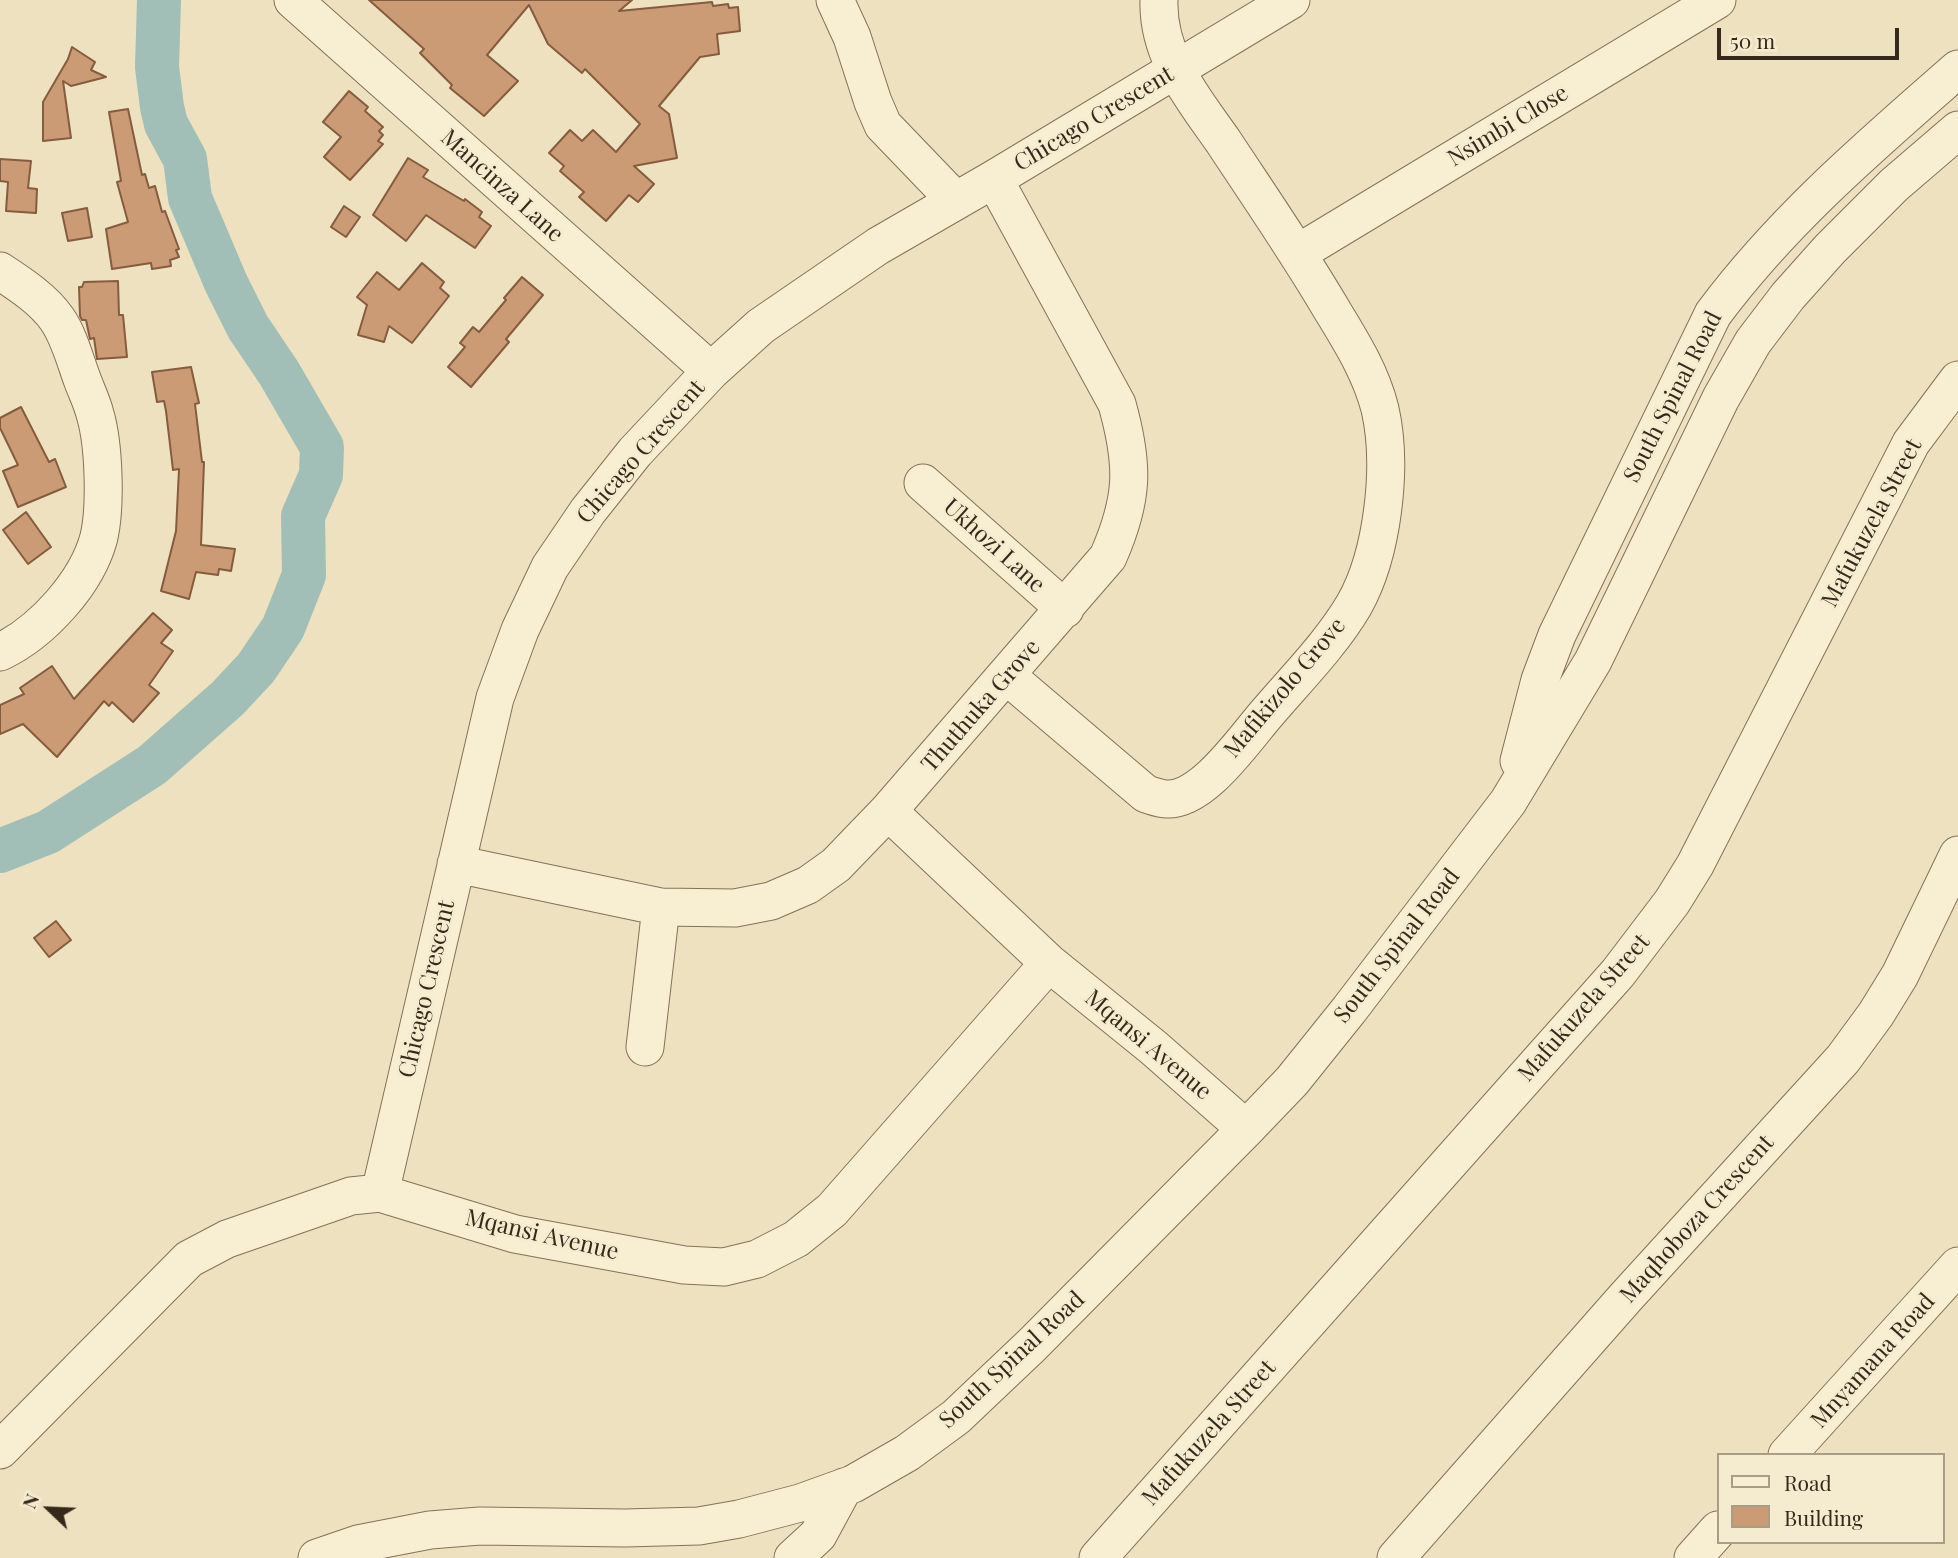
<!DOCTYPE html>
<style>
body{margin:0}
#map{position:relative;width:1958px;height:1558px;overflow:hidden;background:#ede1bf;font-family:"Playfair Display",serif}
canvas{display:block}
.legend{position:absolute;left:1717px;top:1453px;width:228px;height:91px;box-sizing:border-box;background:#f5ebcf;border:2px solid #a89d87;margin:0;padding:9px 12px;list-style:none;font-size:21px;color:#35291c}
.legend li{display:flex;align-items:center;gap:14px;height:35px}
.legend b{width:35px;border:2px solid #a89d87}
.north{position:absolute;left:14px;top:1474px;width:70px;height:70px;-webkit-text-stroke:5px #f5ebcf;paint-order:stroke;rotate:293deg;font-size:19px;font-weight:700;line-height:28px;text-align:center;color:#35291c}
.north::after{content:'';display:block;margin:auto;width:24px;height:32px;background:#35291c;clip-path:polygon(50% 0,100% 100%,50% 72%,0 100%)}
.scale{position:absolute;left:1717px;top:28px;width:182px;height:32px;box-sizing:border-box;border:4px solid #35291c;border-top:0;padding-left:9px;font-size:21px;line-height:24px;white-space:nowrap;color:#35291c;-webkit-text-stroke:5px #f5ebcf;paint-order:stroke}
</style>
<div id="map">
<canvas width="1958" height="1558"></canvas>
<ul class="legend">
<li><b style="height:9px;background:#f8eed2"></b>Road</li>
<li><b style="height:19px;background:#cb9b75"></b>Building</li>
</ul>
<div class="north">N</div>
<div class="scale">50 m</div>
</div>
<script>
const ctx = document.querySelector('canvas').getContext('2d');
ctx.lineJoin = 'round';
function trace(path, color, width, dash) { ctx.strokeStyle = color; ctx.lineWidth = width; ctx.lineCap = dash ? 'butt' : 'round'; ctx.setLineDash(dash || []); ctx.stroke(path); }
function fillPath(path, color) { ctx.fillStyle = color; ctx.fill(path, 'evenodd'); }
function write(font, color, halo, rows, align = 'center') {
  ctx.font = font + ' "Playfair Display",serif'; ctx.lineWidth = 5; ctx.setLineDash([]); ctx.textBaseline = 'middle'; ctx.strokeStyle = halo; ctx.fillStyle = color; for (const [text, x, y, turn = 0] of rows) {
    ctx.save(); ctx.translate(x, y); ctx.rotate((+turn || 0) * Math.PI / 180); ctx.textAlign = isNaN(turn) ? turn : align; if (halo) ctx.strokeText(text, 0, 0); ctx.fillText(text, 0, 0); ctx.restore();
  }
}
trace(new Path2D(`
 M0 851 48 832 152 765 228 698 256 668 283 628 304 575 303 516 321 475 322 447 279 373 248 327 226 283 190 198 185 159 166 124 162 107 157 67 159 0`), '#a2bfb7', 44);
const building = new Path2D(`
 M369 0H632L619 11 712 2 713 6 728 4 729 8 738 7 740 31 717 34 719 54 700 57 659 106 669 114 677 158 634 166 654 184 638 202 629 195 606 221 579 197 584 192 560 171 564 166 549 153 570 130 582 141 593 130 616 152 640 124 585 69 582 73 548 44 529 5 487 55 518 81 484 116 450 88 452 85 420 53 424 49Z
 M72 47 95 62 91 70 106 77 71 86 63 81 71 138 43 141V102L68 59Z
 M349 91 368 107 365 111 383 127 379 131 383 135 378 141 383 144 350 180 324 157 341 137 323 122Z
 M128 109 142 175 145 174 149 188 155 186 162 212 165 211 179 249 176 250 179 257 170 260 171 266 152 269 151 263 112 269 106 229 128 222 117 182 121 181 109 112Z
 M408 158 428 170 423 177 464 201 465 199 482 212 479 217 491 226 475 248 426 215 406 241 373 215Z
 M0 159 31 161 28 188 37 189 36 213 6 211 8 182 0 181Z
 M344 206 360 217 346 237 331 227Z
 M87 208 92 237 68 241 62 213Z
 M422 263 444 282 440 288 449 296 412 343 389 326 384 342 358 335 367 305 357 297 377 272 399 290Z
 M522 277 543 295 506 339 509 342 471 387 448 367 465 347 460 343 473 327 479 332 506 300 504 298Z
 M118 281 119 315H123L127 357 97 359 94 338 90 339 86 320H82L80 316 79 287H82L84 282Z
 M191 367 199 403 195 404 202 462H204L201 545 235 549 231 571 219 569 218 575 196 572 189 599 161 591 176 531 179 469 173 470 166 411 164 401 157 402 152 372Z
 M21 407 49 462 55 459 66 487 18 507 3 471 18 465 0 428V418Z
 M26 512 51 547 28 564 3 530Z
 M153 613 172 630 161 643 173 651 149 685 159 693 133 722 112 702 109 706 104 701 57 757 23 724 0 734V705L24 694 20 688 52 666 74 699Z
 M56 921 71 940 49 957 34 938Z`);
fillPath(building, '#cb9b75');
trace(building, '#855c3e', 2);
const minor = new Path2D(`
 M293 0 711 371
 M835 0 852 37 873 102 883 125 956 201
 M1298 253 1717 0
 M0 271C20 284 44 300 57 319 69 336 75 360 82 379 86 390 92 402 95 414 104 444 106 506 99 537 87 583 42 632 0 652
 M923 483 1065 609
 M1007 676 1146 794C1153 796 1160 799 1167 799 1204 800 1245 738 1268 712 1297 678 1331 644 1354 605 1383 554 1393 466 1380 409 1371 373 1351 341 1332 310 1298 252 1260 197 1223 141 1193 98 1157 56 1159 0
 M1519 761 1540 680 1557 635 1713 314C1783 220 1870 146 1958 69
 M888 811 1049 963 1154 1048 1246 1129
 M456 864 661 907 735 908 771 901 808 885 836 865 888 811 1108 557C1134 498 1134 465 1117 404L994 179
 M645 1047 661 907
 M380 1193 495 698 520 630 550 567 588 511 635 452 711 371 761 326 878 246 994 179 1291 0
 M0 1450 189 1259 227 1239 351 1196 380 1193 515 1234 684 1265 724 1267 757 1259 796 1239 832 1210 1049 963
 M1787 1455 1958 1266
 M317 1558 358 1544 430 1530 480 1526 625 1528 699 1526 739 1519 800 1503 853 1484 907 1453 956 1417 1032 1345 1246 1129 1292 1081 1349 1010 1508 802 1593 661 1721 398 1753 342 1788 296 1830 249 1894 185 1958 130
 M793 1558 818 1535 844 1487
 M1098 1558 1618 973 1672 902 1695 865 1911 443 1958 380
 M1396 1558 1626 1297 1843 1059 1876 1014 1900 975 1958 855
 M1693 1558 1718 1530`);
trace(minor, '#867158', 39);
trace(minor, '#f8eed2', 37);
write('23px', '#35291c', '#f5ebcf', [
 ["Chicago Crescent",1094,119,-31],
 ["Nsimbi Close",1508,126,-31],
 ["Mancinza Lane",502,186,42],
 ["South Spinal Road",1673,397,-63],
 ["Chicago Crescent",641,452,-49],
 ["Mafukuzela Street",1872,523,-62],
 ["Ukhozi Lane",994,546,42],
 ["Mafikizolo Grove",1285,688,-50],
 ["Thuthuka Grove",981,706,-49],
 ["South Spinal Road",1397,946,-52],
 ["Chicago Crescent",427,989,-77],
 ["Mafukuzela Street",1584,1008,-49],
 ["Mqansi Avenue",1148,1045,40],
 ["Maqhoboza Crescent",1697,1219,-48],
 ["Mqansi Avenue",542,1235,13],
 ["South Spinal Road",1012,1360,-43],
 ["Mnyamana Road",1873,1361,-48],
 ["Mafukuzela Street",1209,1433,-48]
]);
</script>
